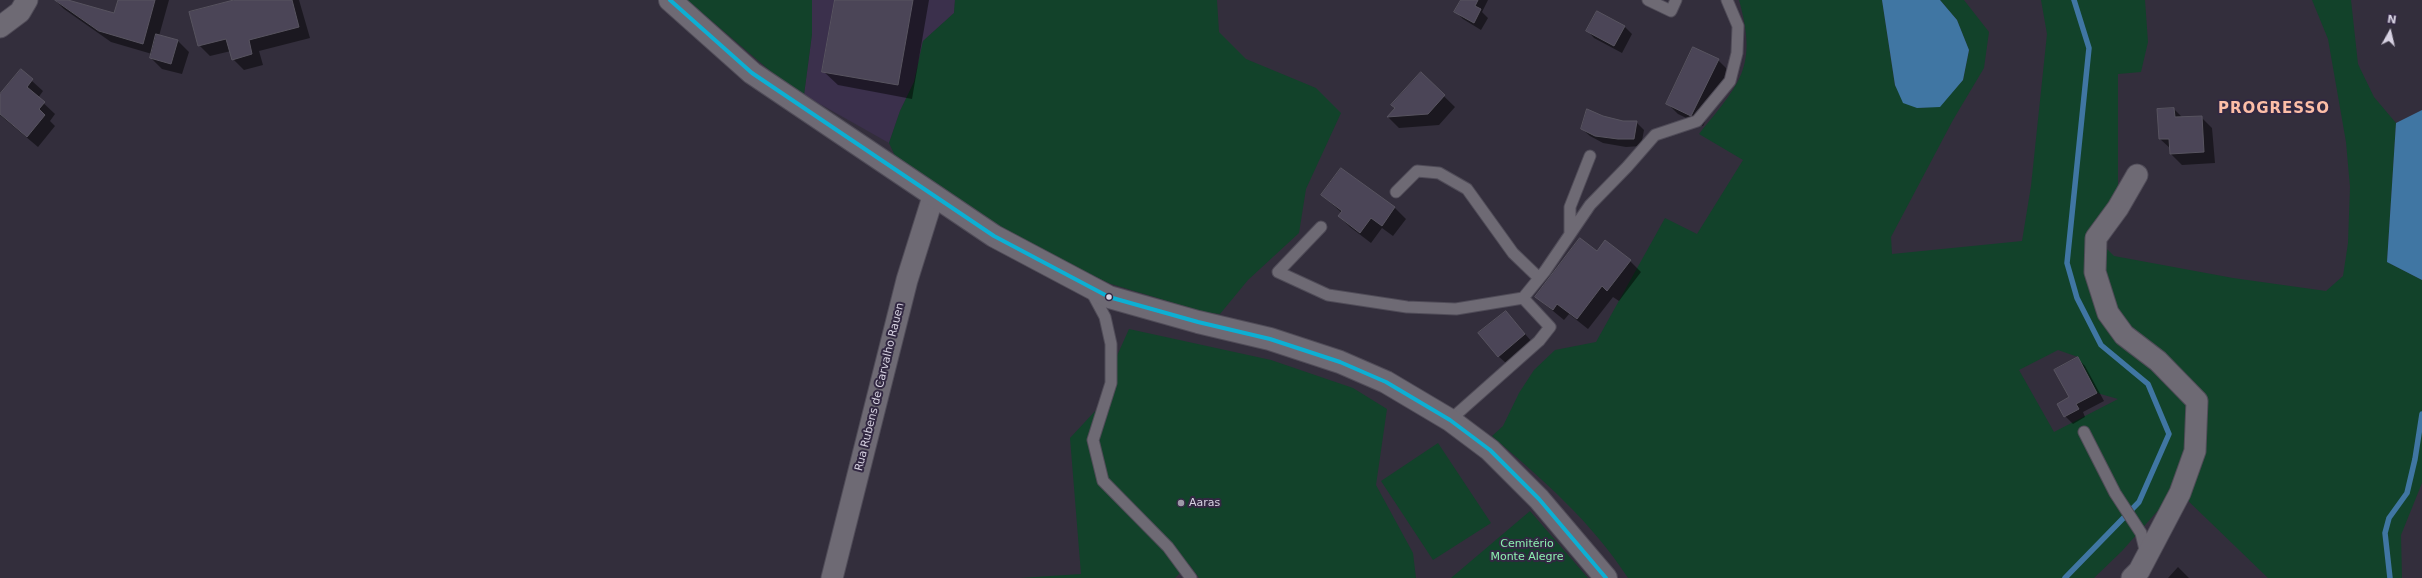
<!DOCTYPE html>
<meta charset="utf-8">
<style>
body{margin:0}
#map{position:relative;width:2422px;height:578px;overflow:hidden;background:#332e3c;font-family:"DejaVu Sans",sans-serif}
canvas{display:block}
.north{position:absolute;left:2370px;top:12px;width:40px;height:40px;-webkit-text-stroke:3px #322842;paint-order:stroke;rotate:8deg;font-size:11px;font-weight:700;line-height:16px;text-align:center;color:#d7d2e2}
.north::after{content:'';display:block;margin:auto;width:14px;height:18px;background:#d7d2e2;clip-path:polygon(50% 0,100% 100%,50% 72%,0 100%)}
</style>
<div id="map">
<canvas width="2422" height="578"></canvas>
<div class="north">N</div>
</div>
<script>
const ctx = document.querySelector('canvas').getContext('2d');
ctx.lineJoin = 'round';
function fillPath(path, color) { ctx.fillStyle = color; ctx.fill(path, 'evenodd'); }
function trace(path, color, width, dash) { ctx.strokeStyle = color; ctx.lineWidth = width; ctx.lineCap = dash ? 'butt' : 'round'; ctx.setLineDash(dash || []); ctx.stroke(path); }
function write(font, color, halo, rows, align = 'center') {
  ctx.font = font + ' "DejaVu Sans",sans-serif'; ctx.lineWidth = 4; ctx.setLineDash([]); ctx.textBaseline = 'middle'; ctx.strokeStyle = halo; ctx.fillStyle = color; for (const [text, x, y, turn = 0] of rows) {
    ctx.save(); ctx.translate(x, y); ctx.rotate((+turn || 0) * Math.PI / 180); ctx.textAlign = isNaN(turn) ? turn : align; if (halo) ctx.strokeText(text, 0, 0); ctx.fillText(text, 0, 0); ctx.restore();
  }
}
fillPath(new Path2D(`
 M812 0H955L954 13 923 41 914 82 900 111 889 143 804 95 812 34Z`), '#3b304c');
fillPath(new Path2D(`
 M687 0H812V34L804 95 788 86Z
 M955 0H1217L1219 32 1246 59 1316 88 1341 113 1306 189 1299 233 1248 280 1220 314 1204 312 1111 284 1081 270 983 218 895 156 889 143 900 111 914 82 923 41 954 13Z
 M1739 0H1882L1895 86 1917 108 1940 106 1963 80 1969 50 1957 20 1940 0H1964L1989 32 1984 68 1953 120 1891 237 1892 254 2022 241 2031 186 2047 34 2041 0H2145L2148 42 2141 72 2118 74V208L2096 238 2114 256 2233 278 2326 291 2343 276 2348 243 2350 187 2346 142 2328 39 2312 0H2351L2358 64 2374 97 2396 123 2387 262 2422 280V483L2401 535 2402 578H2268L2180 493 2170 497 2122 551 2094 578H1628C1591 521 1543 480 1492 436L1503 426 1519 393 1534 370 1555 350 1596 342 1665 218 1697 234 1743 160 1699 134C1740 83 1758 68 1739 0ZM2058 350 2078 357 2097 393 2118 399 2054 432 2019 370Z
 M1129 329 1271 360 1353 388 1387 409 1376 485 1413 553 1416 578H1199L1189 564 1175 578H1020L1081 574 1070 438 1097 409 1107 378Z
 M1438 443 1491 523 1433 560 1381 481Z
 M1530 511 1588 578H1451Z`), '#12422a');
fillPath(new Path2D(`
 M1882 0H1940L1957 20 1969 50 1963 80 1940 107 1917 108 1903 103 1895 85Z
 M2422 110V280L2387 262 2396 123Z`), '#4076a3');
fillPath(new Path2D(`
 M55 0H65L114 15 119 0H169L159 36 178 41 189 52 182 74 162 69 151 58 152 54 111 42 64 9Z
 M241 0H299L310 38 259 51 263 65 244 70 233 59 231 51 210 56 199 45Z
 M836 0H929L912 99 838 85 823 71Z
 M1462 0H1488L1482 12 1488 18 1481 30 1463 19 1456 12Z
 M1625 27 1632 34 1622 53 1594 38 1587 30Z
 M1718 60 1729 71 1703 126 1678 114 1667 103Z
 M21 71 43 91 38 98 55 114 50 121 55 126 38 147 0 115V96Z
 M1421 74 1455 107 1439 125 1399 128 1388 117Z
 M2174 109 2183 118 2201 117 2212 128 2215 163 2182 165 2171 154V149L2160 139Z
 M1603 117 1622 122H1636L1644 130 1641 146 1626 147 1603 143 1590 136 1582 129Z
 M1342 169 1395 208 1406 219 1393 236 1382 228 1371 243 1350 227 1339 216 1342 213 1322 195Z
 M1597 252 1630 261 1641 272 1619 301 1613 297 1588 329 1569 314 1564 320 1536 297Z
 M1506 312 1532 342 1506 363 1498 356Z
 M2077 358 2085 366 2104 401 2083 412 2085 417 2073 424 2065 416Z
 M2178 567 2189 578H2168Z`), '#0007');
trace(new Path2D(`
 M2065 578 2139 502 2169 434 2148 384 2101 345 2077 298 2067 263 2089 48 2074 0
 M2390 578 2385 533 2389 518 2407 493 2415 459 2422 414`), '#4076a3', 5.5);
const building = new Path2D(`
 M55 0H68L114 13 118 0H155L143 44 99 31Z
 M234 0H292L299 27 249 40 252 54 232 60 226 39 198 46 189 12Z
 M835 0H913L898 85 822 72Z
 M1461 0H1478L1475 6 1481 9 1474 23 1454 12Z
 M1597 11 1625 26 1614 46 1586 31Z
 M156 34 178 40 171 64 150 58Z
 M1693 47 1719 59 1691 116 1666 104Z
 M21 69 33 79 27 87 45 102 39 109 45 115 27 137 0 114V94Z
 M1421 72 1445 95 1428 114 1387 117 1395 108 1391 105Z
 M2174 108 2175 117 2202 116 2204 152 2170 154 2169 139H2159L2157 109Z
 M1587 109 1603 116 1623 121H1637L1634 139H1618L1595 136 1581 129Z
 M1341 168 1395 207 1382 226 1371 218 1360 233 1338 216 1342 211 1321 195Z
 M1580 238 1597 251 1605 240 1631 260 1607 291 1602 286 1577 319 1557 304 1553 310 1535 297Z
 M1506 311 1525 334 1498 357 1478 333Z
 M2078 357 2097 393 2076 404 2079 409 2064 417 2057 404 2069 397 2054 370Z`);
fillPath(building, '#4b4557');
trace(building, '#585460', 1);
const service = new Path2D(`
 M1648 0 1671 11 1676 0
 M1396 192 1417 171 1439 173 1467 189 1513 253 1539 278
 M1321 227 1278 272 1328 295 1407 307 1456 309 1523 298
 M1570 234V207L1590 156
 M1091 291 1105 317 1111 344V383L1093 440 1103 481 1168 547 1191 578
 M1450 420 1539 341 1550 327 1523 298 1545 271 1590 205 1627 167 1655 135 1697 121 1730 81 1737 53 1738 26 1727 0
 M2084 432 2115 493 2141 533 2146 554`);
const minor = new Path2D(`
 M0 27 20 12 27 0
 M832 578 907 280 933 197
 M2132 578 2139 571 2180 493 2195 451 2197 401 2158 361 2124 335 2108 313 2095 272 2096 238 2118 208 2137 175`);
const tertiary = new Path2D(`
 M670 0 752 73 994 236 1109 297 1198 322 1270 339 1340 362 1386 382 1450 420 1490 450 1539 499 1606 578`);
trace(service, '#504c58', 13);
trace(minor, '#504c58', 23);
trace(tertiary, '#504c58', 24);
trace(service, '#6e6a74', 11);
trace(minor, '#6e6a74', 21);
trace(tertiary, '#6e6a74', 22);
trace(new Path2D(`
 M670 0 752 73 994 236 1109 297 1198 322 1270 339 1340 362 1386 382 1450 420 1490 450 1539 499 1606 578`), '#0dafd3', 4);
for (const [x, y, r, color] of [
 [1109,297,3.5,"#d7d2e2"],
 [1181,503,4,"#9e99a8"]
]) { const dot = new Path2D(); dot.arc(x, y, r, 0, 2 * Math.PI); ctx.fillStyle = color; ctx.fill(dot); trace(dot, '#322842', 1.5); }
write('11px', '#d7d2e2', '#322842', [
 ["Rua Rubens de Carvalho Rauen",880,387,-76]
]);
write('11px', '#d7d2e2', '#322842', [
 ["Aaras",1189,503]
], 'left');
write('11px', '#8defb1', '#322842', [
 ["Cemitério",1527,544],
 ["Monte Alegre",1527,557]
]);
ctx.letterSpacing = '1px';
write('bold 15px', '#fdbea7', '#322842', [
 ["PROGRESSO",2274,109]
]);
ctx.letterSpacing = '0px';
</script>
